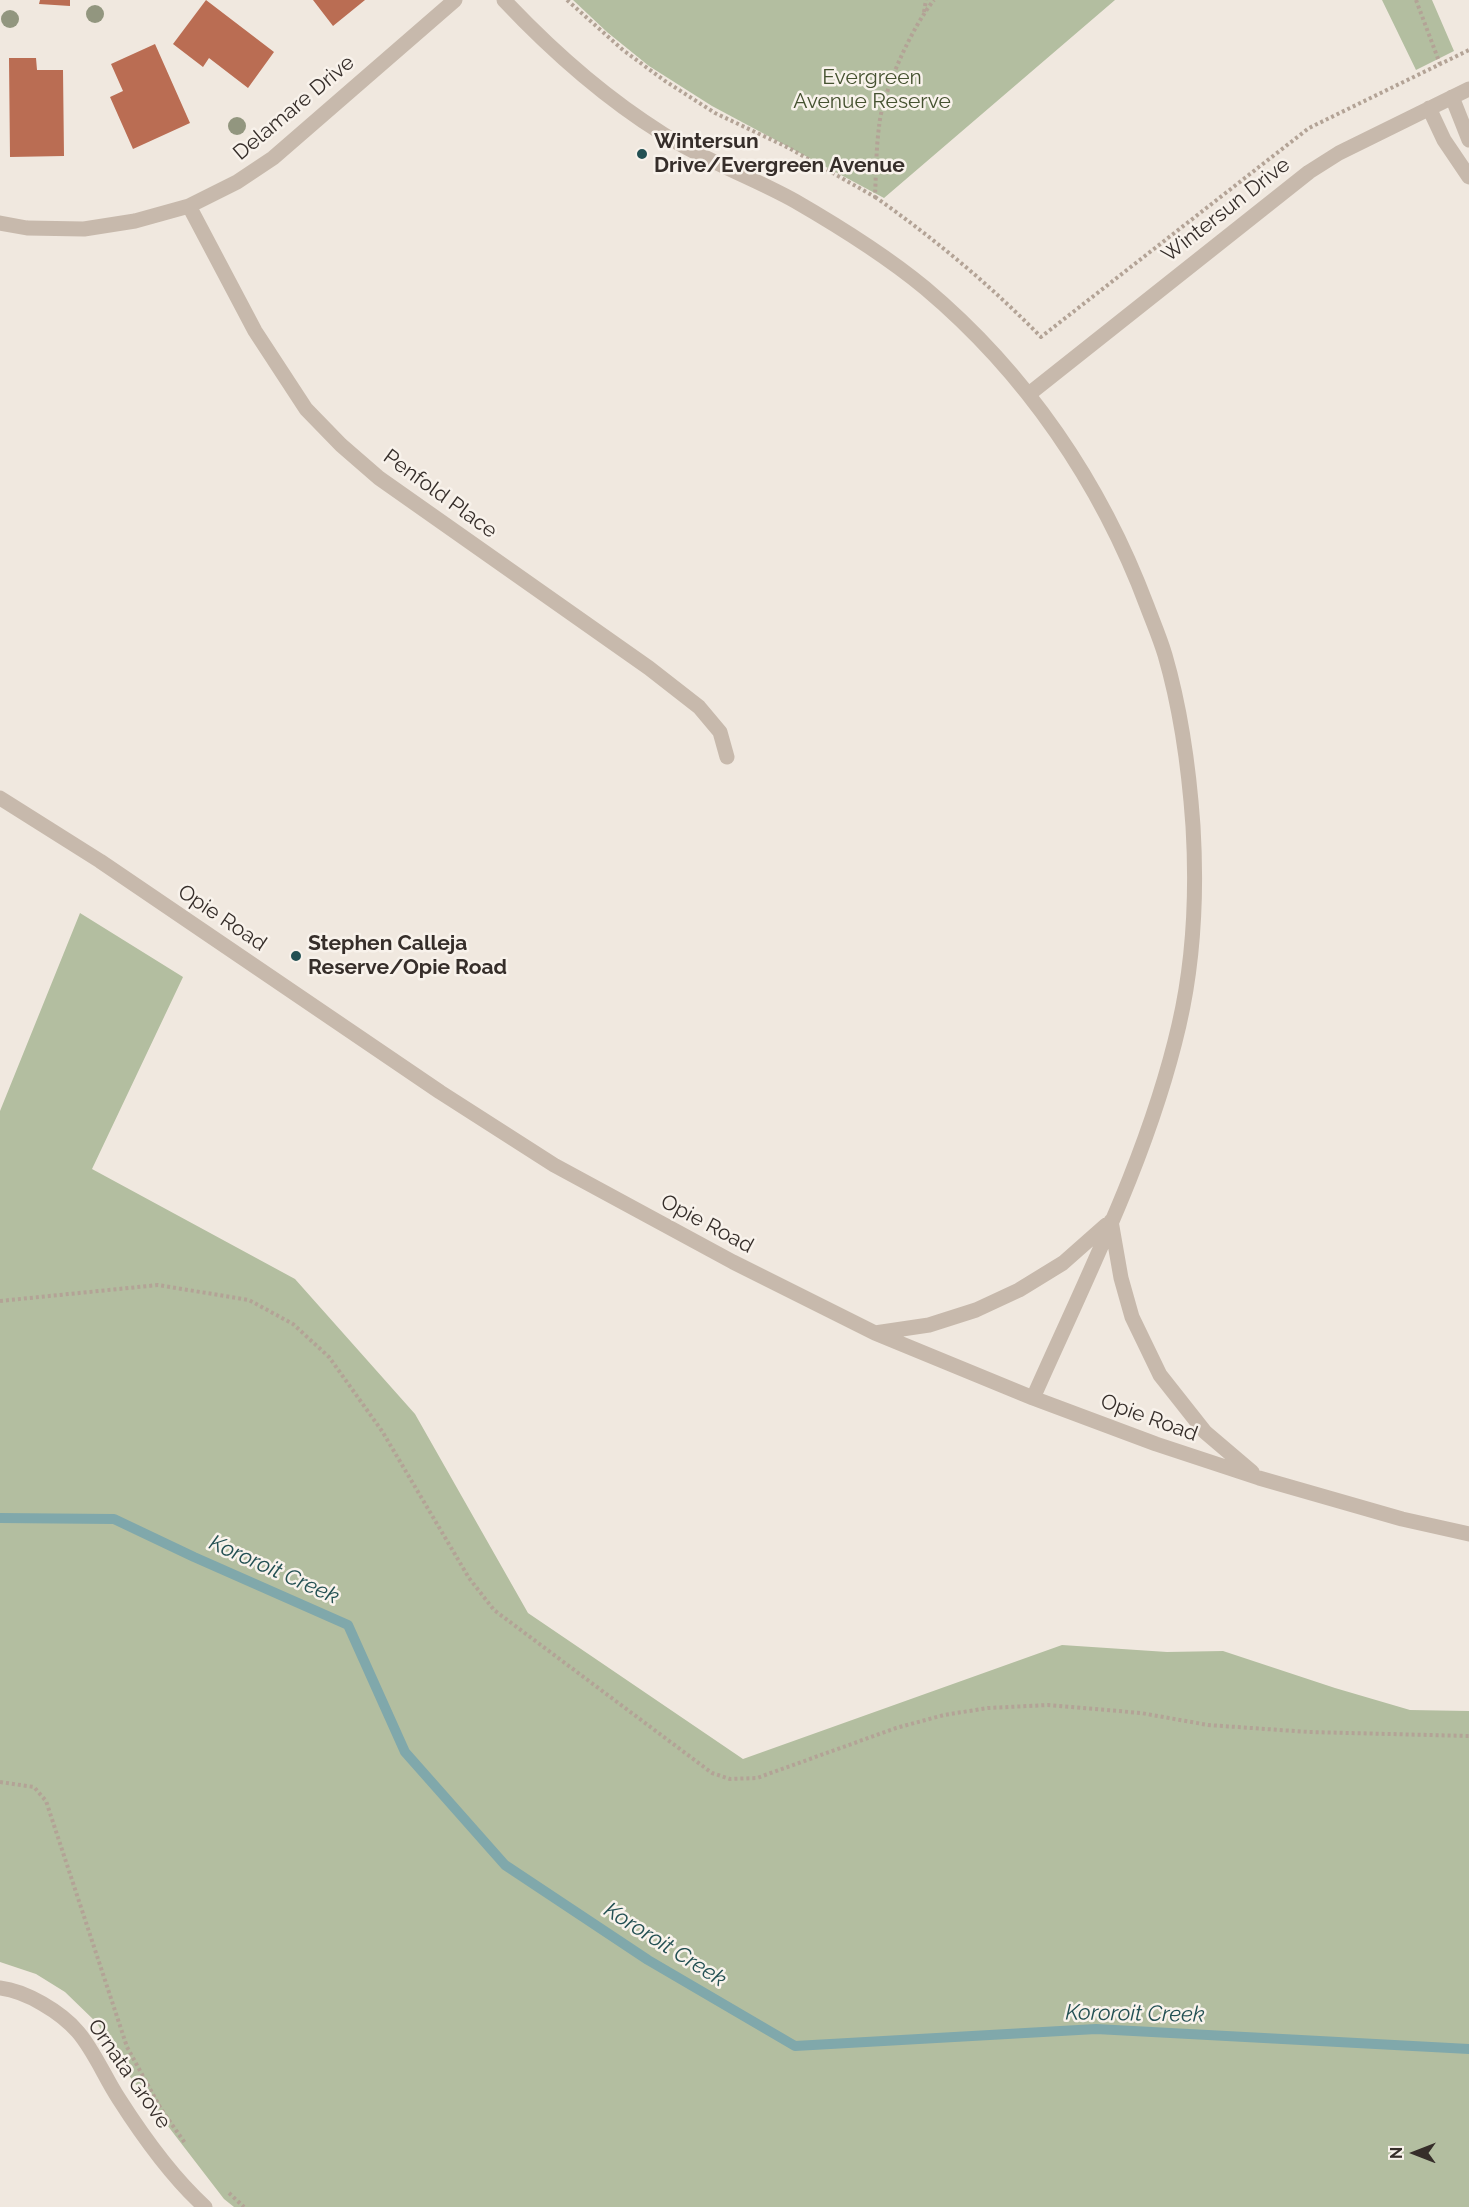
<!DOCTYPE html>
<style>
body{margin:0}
#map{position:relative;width:1469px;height:2207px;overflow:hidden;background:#f0e8df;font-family:Raleway,sans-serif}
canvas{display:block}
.north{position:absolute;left:1385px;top:2123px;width:60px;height:60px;-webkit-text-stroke:4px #f8f2eb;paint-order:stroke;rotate:270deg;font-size:16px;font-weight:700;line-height:24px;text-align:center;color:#362e2a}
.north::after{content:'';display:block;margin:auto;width:21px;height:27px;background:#362e2a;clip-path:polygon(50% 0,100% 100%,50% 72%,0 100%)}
</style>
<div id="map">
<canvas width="1469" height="2207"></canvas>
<div class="north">N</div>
</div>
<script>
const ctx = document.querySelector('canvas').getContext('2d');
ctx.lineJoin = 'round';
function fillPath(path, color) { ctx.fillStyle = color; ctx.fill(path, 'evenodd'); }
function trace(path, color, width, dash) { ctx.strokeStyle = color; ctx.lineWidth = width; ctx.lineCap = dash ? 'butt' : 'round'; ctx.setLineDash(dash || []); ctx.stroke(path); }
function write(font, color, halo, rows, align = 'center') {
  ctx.font = font + ' Raleway,sans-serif'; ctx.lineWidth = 5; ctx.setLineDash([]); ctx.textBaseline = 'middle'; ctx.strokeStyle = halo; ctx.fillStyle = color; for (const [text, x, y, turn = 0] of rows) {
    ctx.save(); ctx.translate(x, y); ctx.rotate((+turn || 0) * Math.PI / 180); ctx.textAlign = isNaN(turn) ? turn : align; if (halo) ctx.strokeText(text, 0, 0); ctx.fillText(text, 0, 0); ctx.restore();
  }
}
fillPath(new Path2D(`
 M573 0H1115L884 198 712 106 649 66 607 32Z
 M1382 0H1432L1454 51 1416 70Z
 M80 913 183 977 92 1169 295 1279 415 1414 528 1613 743 1759 1062 1645 1167 1652 1223 1651 1335 1688 1410 1710 1469 1711V2207H234L224 2199 124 2069 97 2023 65 1992 36 1974 0 1962V1111Z`), '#b3bea0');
trace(new Path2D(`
 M0 1518 114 1519 194 1557 348 1625 405 1752 505 1865 648 1960 795 2046 1096 2029 1469 2049`), '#80a8ab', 10);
fillPath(new Path2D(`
 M40 0H70V6L39 4Z
 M206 0 274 52 248 88 209 58 203 67 173 44Z
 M313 0H365L333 26Z
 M155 44 190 123 133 149 110 97 123 91 111 64Z
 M9 58H36L37 70H63L64 156 10 157Z`), '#ba6d53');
trace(new Path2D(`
 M567 0 623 50 665 81 715 113 789 148 875 197C876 174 876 150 879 127 882 92 912 27 934 0
 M1416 0 1440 64
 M924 12 926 0
 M875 197C935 239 990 285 1041 337L1309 128 1469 50
 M0 1301 158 1285 249 1300 293 1324 329 1357 382 1431 469 1578 494 1610 712 1773 730 1779 757 1778 896 1728 944 1715 988 1708 1048 1705 1141 1713 1208 1725 1309 1732 1469 1736
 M0 1782 34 1787 46 1801 127 2047 161 2109 185 2143
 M229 2193 244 2207`), '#b3a396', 4, [3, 3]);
trace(new Path2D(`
 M504 0C552 51 604 97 663 134 705 161 752 177 795 201 840 227 885 255 925 288 1026 373 1101 483 1147 606 1153 622 1160 638 1165 655 1181 710 1189 769 1193 826 1197 893 1194 960 1179 1025 1149 1155 1087 1276 1033 1398
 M1452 97 1469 140
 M1429 108 1444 140 1469 177
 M189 206 255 331 306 409 341 445 379 478 649 668 699 707 720 732 727 757
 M0 223 27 228 84 229 135 221 189 206 237 182 273 158 455 0
 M1029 394 1309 172 1339 153 1469 89
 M0 798 100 861 440 1092 554 1165 733 1262 875 1333 1033 1398 1156 1444 1259 1478 1402 1519 1469 1534
 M1111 1221 1121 1278 1132 1317 1160 1375 1205 1432 1252 1472
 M875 1333 929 1325 976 1310 1019 1290 1063 1263 1106 1225
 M0 1988C26 1991 61 2012 78 2032 95 2052 105 2078 119 2099 142 2135 174 2179 205 2207`), '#c7b9ac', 15);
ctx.fillStyle = '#92967f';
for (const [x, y] of [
 [95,14],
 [10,19],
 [237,126]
]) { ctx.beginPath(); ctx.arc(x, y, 9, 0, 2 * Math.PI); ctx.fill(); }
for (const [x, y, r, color] of [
 [642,154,6,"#235053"],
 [296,956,6,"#235053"]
]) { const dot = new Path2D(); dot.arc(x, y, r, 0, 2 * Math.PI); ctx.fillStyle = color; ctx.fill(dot); trace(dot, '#f8f2eb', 2); }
write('21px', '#455230', '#f8f2eb', [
 ["Evergreen",872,78],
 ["Avenue Reserve",872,102]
]);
write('21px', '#362e2a', '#f8f2eb', [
 ["Delamare Drive",294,108,-40],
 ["Wintersun Drive",1226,210,-38],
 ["Penfold Place",440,494,36],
 ["Opie Road",222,918,34],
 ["Opie Road",707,1224,28],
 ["Opie Road",1149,1418,20],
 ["Ornata Grove",129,2074,55]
]);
write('bold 21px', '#362e2a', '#f8f2eb', [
 ["Wintersun",654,142],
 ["Drive/Evergreen Avenue",654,166],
 ["Stephen Calleja",308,944],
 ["Reserve/Opie Road",308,968]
], 'left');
write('italic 22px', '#235053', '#f8f2eb', [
 ["Kororoit Creek",274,1570,24],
 ["Kororoit Creek",665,1945,32],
 ["Kororoit Creek",1135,2014,1]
]);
</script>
